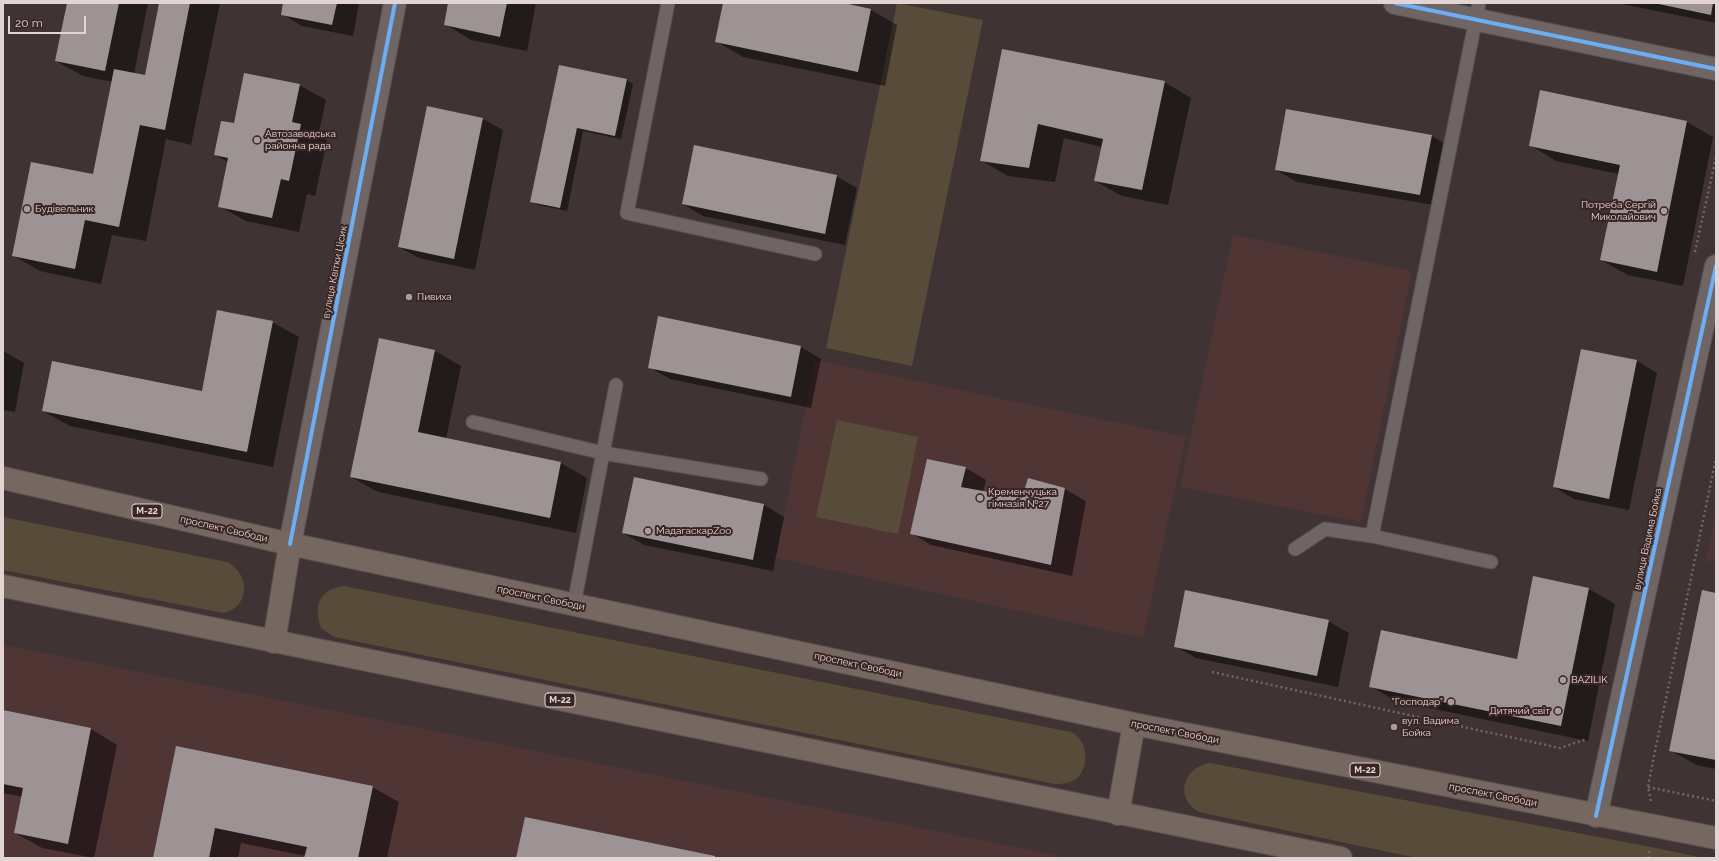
<!DOCTYPE html>
<meta charset="utf-8">
<style>
body{margin:0}
#map{position:relative;width:1719px;height:861px;overflow:hidden;background:#3f3333;font-family:Raleway,sans-serif}
canvas{display:block}
.frame{position:absolute;inset:0;border:4px solid #e2d4d3;pointer-events:none}
.scale{position:absolute;left:8px;top:16px;width:78px;height:18px;box-sizing:border-box;border:2px solid #e2d4d3;border-top:0;padding-left:5px;font-size:12px;line-height:14px;white-space:nowrap;color:#e2d4d3;-webkit-text-stroke:3px #392524;paint-order:stroke}
</style>
<div id="map">
<canvas width="1719" height="861"></canvas>
<div class="frame"></div>
<div class="scale">20 m</div>
</div>
<script>
const ctx = document.querySelector('canvas').getContext('2d');
ctx.lineJoin = 'round';
function fillPath(path, color) { ctx.fillStyle = color; ctx.fill(path, 'evenodd'); }
function trace(path, color, width, dash) { ctx.strokeStyle = color; ctx.lineWidth = width; ctx.lineCap = dash ? 'butt' : 'round'; ctx.setLineDash(dash || []); ctx.stroke(path); }
function write(font, color, halo, rows, align = 'center') {
  ctx.font = font + ' Raleway,sans-serif'; ctx.lineWidth = 4; ctx.setLineDash([]); ctx.textBaseline = 'middle'; ctx.strokeStyle = halo; ctx.fillStyle = color; for (const [text, x, y, turn = 0] of rows) {
    ctx.save(); ctx.translate(x, y); ctx.rotate((+turn || 0) * Math.PI / 180); ctx.textAlign = isNaN(turn) ? turn : align; if (halo) ctx.strokeText(text, 0, 0); ctx.fillText(text, 0, 0); ctx.restore();
  }
}
fillPath(new Path2D(`
 M1233 235 1412 271 1361 522 1180 487Z
 M815 360 1186 437 1143 638 776 558Z
 M1716 514V562L1706 561Z
 M3 645 1070 858H3Z`), '#4f3635');
fillPath(new Path2D(`
 M897 3 983 20 912 366 826 348Z
 M837 420 918 437 898 534 816 517Z
 M3 517 227 562C251 574 250 608 223 613L3 570Z
 M344 586 1071 732C1086 739 1090 761 1080 775 1075 783 1063 784 1055 784L334 637 321 628C313 606 319 589 344 586Z
 M1210 763 1651 847 1704 858H1417L1199 812C1174 798 1183 767 1210 763Z`), '#594b3a');
fillPath(new Path2D(`
 M68 3H148L134 74 146 77 160 3H220L191 145 166 139 146 241 112 235 101 284 40 271 14 256 94 176 113 82 83 76 56 61Z
 M284 3H359L353 36 302 26 282 14Z
 M449 3H536L527 51 471 40 445 24Z
 M724 3H839L871 10 897 25 885 86 743 57 716 41Z
 M1617 3H1716V23Z
 M1003 50 1164 82 1191 98 1168 205 1122 196 1095 181 1102 147 1064 138 1055 182 1008 176 982 161Z
 M560 66 627 80 633 84 621 139 583 131 567 211 538 205 531 201Z
 M299 85 326 100 318 136 327 140 315 196 307 194 299 232 246 221 219 206 228 162 215 155 234 124Z
 M1287 110 1432 136 1452 148 1440 206 1297 182 1276 170Z
 M483 119 503 130 475 270 419 258 399 247Z
 M1687 122 1713 137 1683 286 1628 275 1601 260 1619 174 1556 161 1530 145Z
 M836 176 857 188 845 245 703 216 683 204Z
 M659 317 801 347 821 359 811 408 670 379 649 367Z
 M272 322 299 337 273 467 70 426 43 411 202 392Z
 M380 339 435 351 461 366 446 439 561 463 587 478 576 533 378 492 351 477Z
 M1582 350 1637 361 1657 373 1629 510 1574 499 1554 487Z
 M3 351 24 363 15 412 3 410Z
 M928 460 966 468 986 480 983 492 1023 499 1029 479 1065 489 1086 501 1072 576 931 545 911 533Z
 M635 478 764 505 784 517 773 571 644 545 623 533Z
 M1534 578 1589 589 1615 604 1588 741 1396 701 1370 686 1518 660Z
 M1716 594V769L1697 765 1670 750Z
 M1328 621 1349 633 1338 687 1196 658 1175 646Z
 M3 711 91 729 117 745 94 858 42 848 15 833 23 797 3 793Z
 M177 747 372 787 399 802 387 858H305L306 856 241 843 238 858H154Z`), '#0007');
fillPath(new Path2D(`
 M67 3H119L105 71 55 61Z
 M159 3H190L165 130 140 125 119 227 85 220 75 269 12 256 31 162 93 174 114 69 145 75Z
 M283 3H337L332 25 281 15Z
 M448 3H507L500 37 444 25Z
 M723 3H844L871 9 858 72 715 42Z
 M1654 3H1713L1711 15Z
 M1002 49 1165 81 1142 190 1094 181 1103 139 1038 124 1029 168 980 161Z
 M559 65 627 79 615 136 577 128 560 208 530 202Z
 M244 73 300 84 292 122 301 124 289 181 281 179 272 218 218 207 228 158 214 155 221 121 234 123Z
 M1540 90 1687 121 1657 272 1600 260 1620 165 1529 146Z
 M427 106 483 118 454 259 398 247Z
 M1286 109 1432 135 1420 195 1275 170Z
 M694 145 837 175 825 234 682 204Z
 M217 310 273 321 247 452 42 411 52 361 202 391Z
 M658 316 801 346 791 397 648 368Z
 M379 338 435 350 418 432 561 462 550 518 350 477Z
 M1581 349 1637 360 1609 499 1553 487Z
 M927 459 966 467 961 487 1022 498 1028 478 1065 488 1051 565 910 534Z
 M634 477 764 504 753 560 622 533Z
 M1533 576 1589 588 1561 726 1369 687 1381 630 1517 659Z
 M1185 590 1329 620 1317 676 1174 647Z
 M1702 590 1716 593V760L1669 751Z
 M3 710 91 728 68 844 14 833 23 788 3 784Z
 M176 746 373 786 358 858H304L307 847 215 828 209 858H153Z
 M525 817 715 856V858H516Z`), '#9d9294');
const service = new Path2D(`
 M668 3 627 213 815 254
 M1479 3 1372 536 1491 562
 M473 422 603 453 761 479
 M1295 549 1325 529 1372 536
 M574 604 616 385`);
const minor = new Path2D(`
 M1395 3 1716 69
 M290 544 395 3
 M1596 816 1716 266`);
const trunk = new Path2D(`
 M3 478 290 544 1134 724 1716 838
 M3 586 1341 858
 M274 642 290 544
 M1118 814 1134 724`);
trace(service, '#5b5150', 15);
trace(minor, '#5b5150', 24);
trace(trunk, '#5b5150', 24);
trace(new Path2D(`
 M1695 252 1716 157
 M1212 672 1560 748 1587 739
 M1648 787 1716 801
 M1651 801 1648 787 1654 756 1716 458
 M1648 858 1650 851`), '#716968', 2.5, [2, 3]);
trace(service, '#6e6564', 13);
trace(minor, '#6e6564', 22);
trace(trunk, '#766760', 22);
trace(new Path2D(`
 M1395 3 1716 69
 M290 544 395 3
 M1596 816 1716 266`), '#6dadf4', 4);
for (const [x, y, r, color] of [
 [257,140,4,"#a99c9b"],
 [27,209,4,"#a99c9b"],
 [1664,211,4,"#a99c9b"],
 [409,297,4,"#a99c9b"],
 [980,498,4,"#a99c9b"],
 [648,531,4,"#a99c9b"],
 [1563,680,4,"#a99c9b"],
 [1451,702,4,"#a99c9b"],
 [1558,711,4,"#a99c9b"],
 [1394,727,4,"#a99c9b"]
]) { const dot = new Path2D(); dot.arc(x, y, r, 0, 2 * Math.PI); ctx.fillStyle = color; ctx.fill(dot); trace(dot, '#392524', 1.5); }
for (const [x, y, w] of [
 [147,511,30],
 [560,700,30],
 [1365,770,30]
]) { const box = new Path2D(); box.roundRect(x - w / 2, y - 7, w, 14, 3); ctx.fillStyle = '#392524'; ctx.fill(box); trace(box, '#e2d4d3', 1); }
write('bold 9px', '#e2d4d3', null, [
 ["М-22",147,511],
 ["М-22",560,700],
 ["М-22",1365,770]
]);
write('10px', '#e2d4d3', '#392524', [
 ["Автозаводська",265,134],
 ["районна рада",265,146],
 ["Потреба Сергій",1656,205,"right"],
 ["Миколайович",1656,217,"right"],
 ["Будівельник",35,209],
 ["Пивиха",417,297],
 ["Кременчуцька",988,492],
 ["гімназія №27",988,504],
 ["МадагаскарZoo",656,531],
 ["BAZILIK",1571,680],
 ["\"Господар\"",1443,702,"right"],
 ["Дитячий світ",1550,711,"right"],
 ["вул. Вадима",1402,721],
 ["Бойка",1402,733]
], 'left');
write('10px', '#e2d4d3', '#392524', [
 ["вулиця Квітки Цісик",335,272,-79],
 ["проспект Свободи",224,529,13],
 ["вулиця Вадима Бойка",1648,539,-78],
 ["проспект Свободи",541,598,12],
 ["проспект Свободи",858,665,12],
 ["проспект Свободи",1175,732,11],
 ["проспект Свободи",1493,795,11]
]);
</script>
